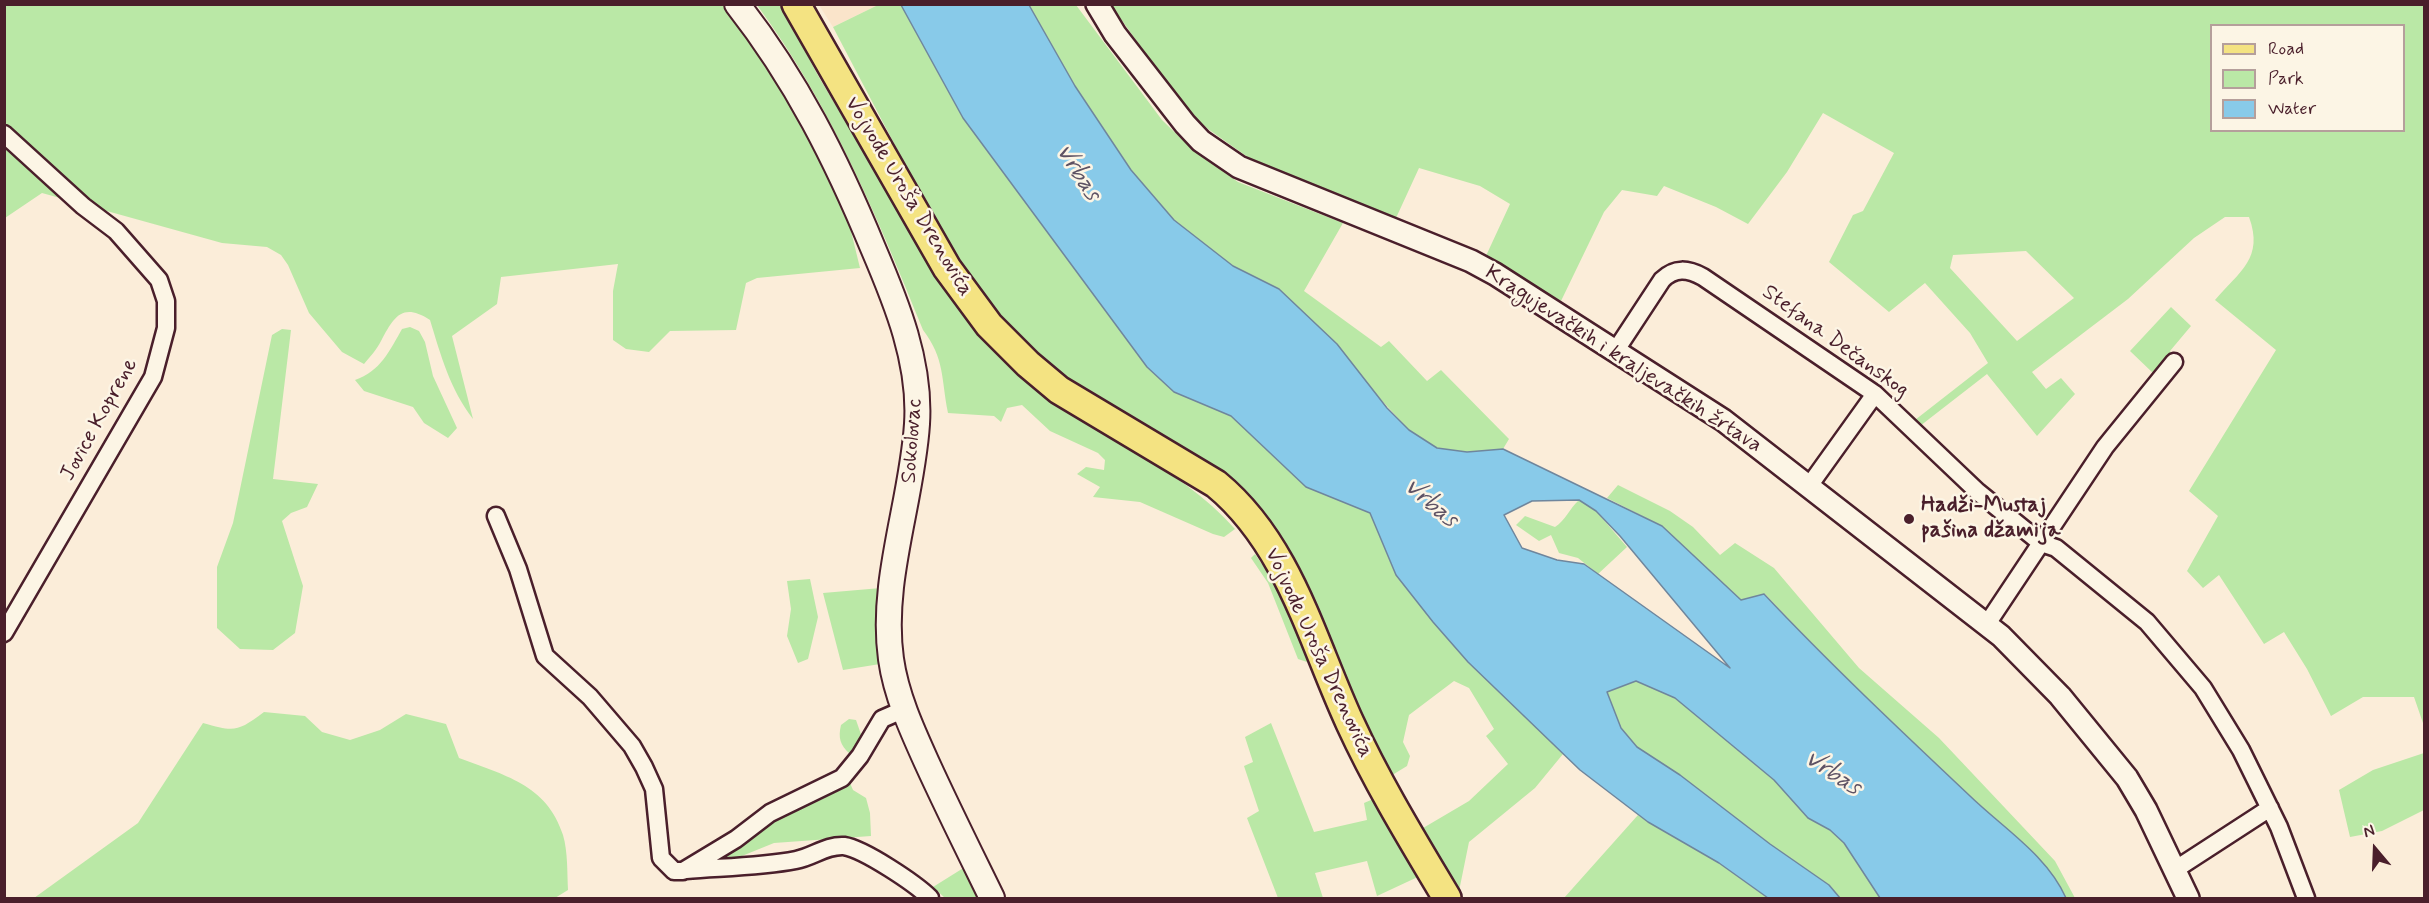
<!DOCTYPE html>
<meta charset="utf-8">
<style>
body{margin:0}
#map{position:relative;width:2429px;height:903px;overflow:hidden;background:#fbedd9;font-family:Mynerve,sans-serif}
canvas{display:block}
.frame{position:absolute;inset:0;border:6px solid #4a1f2b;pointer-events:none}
.legend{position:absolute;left:2210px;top:24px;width:195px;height:108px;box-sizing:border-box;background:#fcf5e5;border:2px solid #b59f9b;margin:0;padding:8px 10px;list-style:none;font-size:18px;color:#4a1f2b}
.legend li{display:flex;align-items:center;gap:12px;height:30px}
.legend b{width:30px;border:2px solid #b59f9b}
.north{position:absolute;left:2345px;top:819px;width:60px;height:60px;-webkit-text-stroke:4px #fcf5e5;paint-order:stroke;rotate:341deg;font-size:16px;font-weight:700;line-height:24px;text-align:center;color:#4a1f2b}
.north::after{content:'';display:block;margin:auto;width:21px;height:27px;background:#4a1f2b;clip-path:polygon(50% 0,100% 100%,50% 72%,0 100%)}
</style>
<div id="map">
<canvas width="2429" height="903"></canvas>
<div class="frame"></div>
<ul class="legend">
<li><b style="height:8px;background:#f4e382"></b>Road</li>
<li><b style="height:16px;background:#bae8a6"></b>Park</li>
<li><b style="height:16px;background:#88cae9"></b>Water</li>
</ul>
<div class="north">N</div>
</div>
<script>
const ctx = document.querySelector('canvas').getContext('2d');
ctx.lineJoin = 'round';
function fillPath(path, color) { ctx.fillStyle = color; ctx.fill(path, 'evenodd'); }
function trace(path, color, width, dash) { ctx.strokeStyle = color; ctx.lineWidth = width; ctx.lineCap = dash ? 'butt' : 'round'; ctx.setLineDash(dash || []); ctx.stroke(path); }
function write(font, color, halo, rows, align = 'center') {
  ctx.font = font + ' Mynerve,sans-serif'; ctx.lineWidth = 5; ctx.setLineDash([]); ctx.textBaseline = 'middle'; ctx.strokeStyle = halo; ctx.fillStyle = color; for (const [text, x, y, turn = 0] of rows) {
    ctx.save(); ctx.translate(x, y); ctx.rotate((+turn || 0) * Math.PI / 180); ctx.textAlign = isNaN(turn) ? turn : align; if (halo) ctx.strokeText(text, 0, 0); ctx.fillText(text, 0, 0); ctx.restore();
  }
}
fillPath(new Path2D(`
 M819 5H878L833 27Z`), '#fae4ca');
fillPath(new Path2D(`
 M5 5H724L780 89 829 177 849 223 860 268 757 278 746 283 736 330 670 331 649 352 626 349 613 340V291L618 264 501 277 497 304 452 336 473 419C450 389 441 356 430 320 402 302 394 317 381 341 377 349 370 357 364 364L342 352 309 313 288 265 281 255 267 247 222 243 42 193 5 218Z
 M757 5H782C797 32 809 62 826 89 847 125 871 161 892 197 932 264 968 332 1028 383 1093 437 1178 464 1235 529L1224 537 1213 534 1140 502 1093 497 1100 487 1077 474 1086 467 1104 470 1105 460 1098 453 1050 431 1022 405 1007 408 1001 422 994 416 948 413C941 378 945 359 923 330 877 216 830 104 757 5Z
 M878 5H901L963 118 1147 367 1174 392 1231 416 1306 487 1370 513 1396 575 1563 754 1535 788 1469 842 1458 896 1418 831 1469 801 1508 764 1486 736 1494 729 1469 688 1454 681 1409 715 1403 742 1410 756 1407 766 1389 777 1372 742 1316 606 1293 559 1270 524 1176 445 1156 431 1087 395 1050 366 993 308 951 249 931 214 833 27Z
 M1029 5H1076L1162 120 1194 151 1238 182 1343 223 1304 291 1381 347 1389 341 1427 381 1441 370 1509 439 1503 449 1467 452 1437 448 1409 430 1279 289 1233 266 1174 220 1131 170 1075 86Z
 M1111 5H2424V810L2382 831 2350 837 2339 790 2373 770 2424 753V726L2414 697H2363L2331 716 2307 669 2284 632 2264 644 2219 575 2203 588 2187 571 2218 516 2189 491 2276 350 2215 300C2240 271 2264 258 2249 217H2225L2194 238 2128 299 2032 372 2046 389 2061 378 2075 394 2037 436 1987 374 1920 426 1915 420 1988 363 1970 333 1925 283 1889 312 1829 262 1853 215 1863 211 1894 153 1823 113 1787 172 1748 224 1716 207 1664 186 1657 196 1622 190 1604 212 1561 301 1485 258 1510 204 1480 186 1419 168 1396 218 1336 197 1249 158 1208 129 1185 109ZM2212 26H2404V130H2212ZM2026 251 2074 298 2017 341 1950 268 1953 255Z
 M2171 307 2191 326 2170 351 2172 354 2154 374 2130 351Z
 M410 327 419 331 425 342 433 376 457 428 448 438 424 423 413 407 364 391 355 380C380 372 390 350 402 329Z
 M282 329 291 330 273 479 318 484 307 507 291 513 282 521 303 586 295 633 273 650 240 649 217 628V567L233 523 272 335Z
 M1618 485 1670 511 1693 527 1720 555 1735 543 1774 568 1859 668 1939 738 2055 861 2075 898H2066C2042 854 1999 824 1963 790 1896 726 1828 662 1765 594L1741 600 1662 526 1607 498Z
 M1579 500 1596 511 1627 547 1598 574 1578 558 1559 553 1551 535 1539 541 1516 525 1525 516 1555 527C1566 520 1569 509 1579 500Z
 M1255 554 1277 586 1313 664 1298 659 1268 583 1251 558Z
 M810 579 818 617 808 659 798 663 787 636 791 609 787 581Z
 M881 588 876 633 880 664 843 670 823 593Z
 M1636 681 1675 698 1774 780 1808 818 1830 830 1844 843 1880 898H1840L1829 885 1770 844 1680 775 1637 747 1621 728 1606 692Z
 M264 712 305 716 322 732 350 740 380 730 406 714 446 724 459 758C503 775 547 784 563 835 568 852 567 873 568 890L555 898H34L138 823 203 723C235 732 237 732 264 712Z
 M849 719 856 720 864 743 850 754C840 745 838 738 841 725Z
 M1271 723 1314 832 1367 820 1364 803 1378 797 1422 875 1377 896 1367 861 1315 873 1323 898H1278L1247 818 1259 811 1244 766 1253 762 1245 737Z
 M850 783 853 790 866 798 870 813 871 836 774 843 732 860 702 877 692 876C718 858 743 837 770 823 794 809 829 799 850 783Z
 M1638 815 1719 863 1768 898H1564Z
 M965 867 978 898H945L933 887Z`), '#bae8a6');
const water = new Path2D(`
 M901 5H1029L1075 86 1131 170 1174 220 1233 266 1279 289 1337 344 1387 408 1409 430 1437 448 1467 452 1503 449 1662 526 1741 600 1764 594C1830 664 1900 730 1970 796 2003 828 2047 855 2066 898H1880L1844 843 1830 830 1808 818 1774 780 1675 698 1636 681 1607 692 1621 728 1637 747 1680 775 1770 844 1829 885 1840 898H1768L1719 863 1648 822 1580 770 1468 662 1433 622 1396 575 1370 513 1306 487 1231 416 1174 392 1147 367 963 118ZM1579 500 1596 511 1620 536 1730 668 1584 564 1557 560 1522 548 1504 515 1532 501Z`);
fillPath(water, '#88cae9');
trace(water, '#6f869d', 1.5);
const minor = new Path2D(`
 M4 134 83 206 116 231 159 280 166 301V328L153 377 4 633
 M1616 350 1662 280C1675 267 1688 269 1703 277L1875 394 1978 492 2041 543 2056 548 2147 622 2203 688 2241 750 2279 827 2306 898
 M1809 486 1875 394
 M496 516 518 569 545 656 590 697 632 746 644 767 654 789 661 858 674 871H683L736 839 770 813 842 778 860 756 882 719 905 709
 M1987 624 2105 447 2174 362
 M2176 869 2270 808
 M686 870C722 867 760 867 796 860 813 857 826 845 844 846 864 849 916 884 930 898`);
const tertiary = new Path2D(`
 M1097 4 1115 34 1185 124 1201 141 1239 167 1471 261 1495 274 1723 420 2001 636 2060 696 2127 778 2146 810 2188 898`);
const secondary = new Path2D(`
 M737 4C796 79 837 161 873 248 897 304 921 363 917 424 912 502 880 581 891 659 896 695 912 730 927 763 948 809 970 853 992 898`);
const primary = new Path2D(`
 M796 4 947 268 989 325 1028 364 1059 390 1216 484C1289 544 1312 641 1350 723 1378 784 1413 841 1447 898`);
trace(minor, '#4a1f2b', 21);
trace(tertiary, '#4a1f2b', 26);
trace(secondary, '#4a1f2b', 28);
trace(primary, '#4a1f2b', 32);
trace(minor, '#fcf5e5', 16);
trace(tertiary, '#fcf5e5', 21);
trace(secondary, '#fcf5e5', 24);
trace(primary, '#f4e382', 27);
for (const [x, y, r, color] of [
 [1909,519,6,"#4a1f2b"]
]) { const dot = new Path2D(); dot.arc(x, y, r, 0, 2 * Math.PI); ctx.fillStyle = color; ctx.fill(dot); trace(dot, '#fcf5e5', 2); }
write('22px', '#4a1f2b', '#fcf5e5', [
 ["Vojvode Uroša Drenovića",908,197,59],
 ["Stefana Dečanskog",1835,342,36],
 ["Kragujevačkih i kraljevačkih žrtava",1623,360,33],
 ["Jovice Koprene",100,420,-61],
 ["Sokolovac",913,441,-86],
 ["Vojvode Uroša Drenovića",1318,653,65]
]);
write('bold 22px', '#4a1f2b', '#fcf5e5', [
 ["Hadži-Mustaj",1921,506],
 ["pašina džamija",1921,531]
], 'left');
write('italic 24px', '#5d5264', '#fcf5e5', [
 ["Vrbas",1077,173,57],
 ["Vrbas",1430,504,40],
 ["Vrbas",1832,774,33]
]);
</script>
